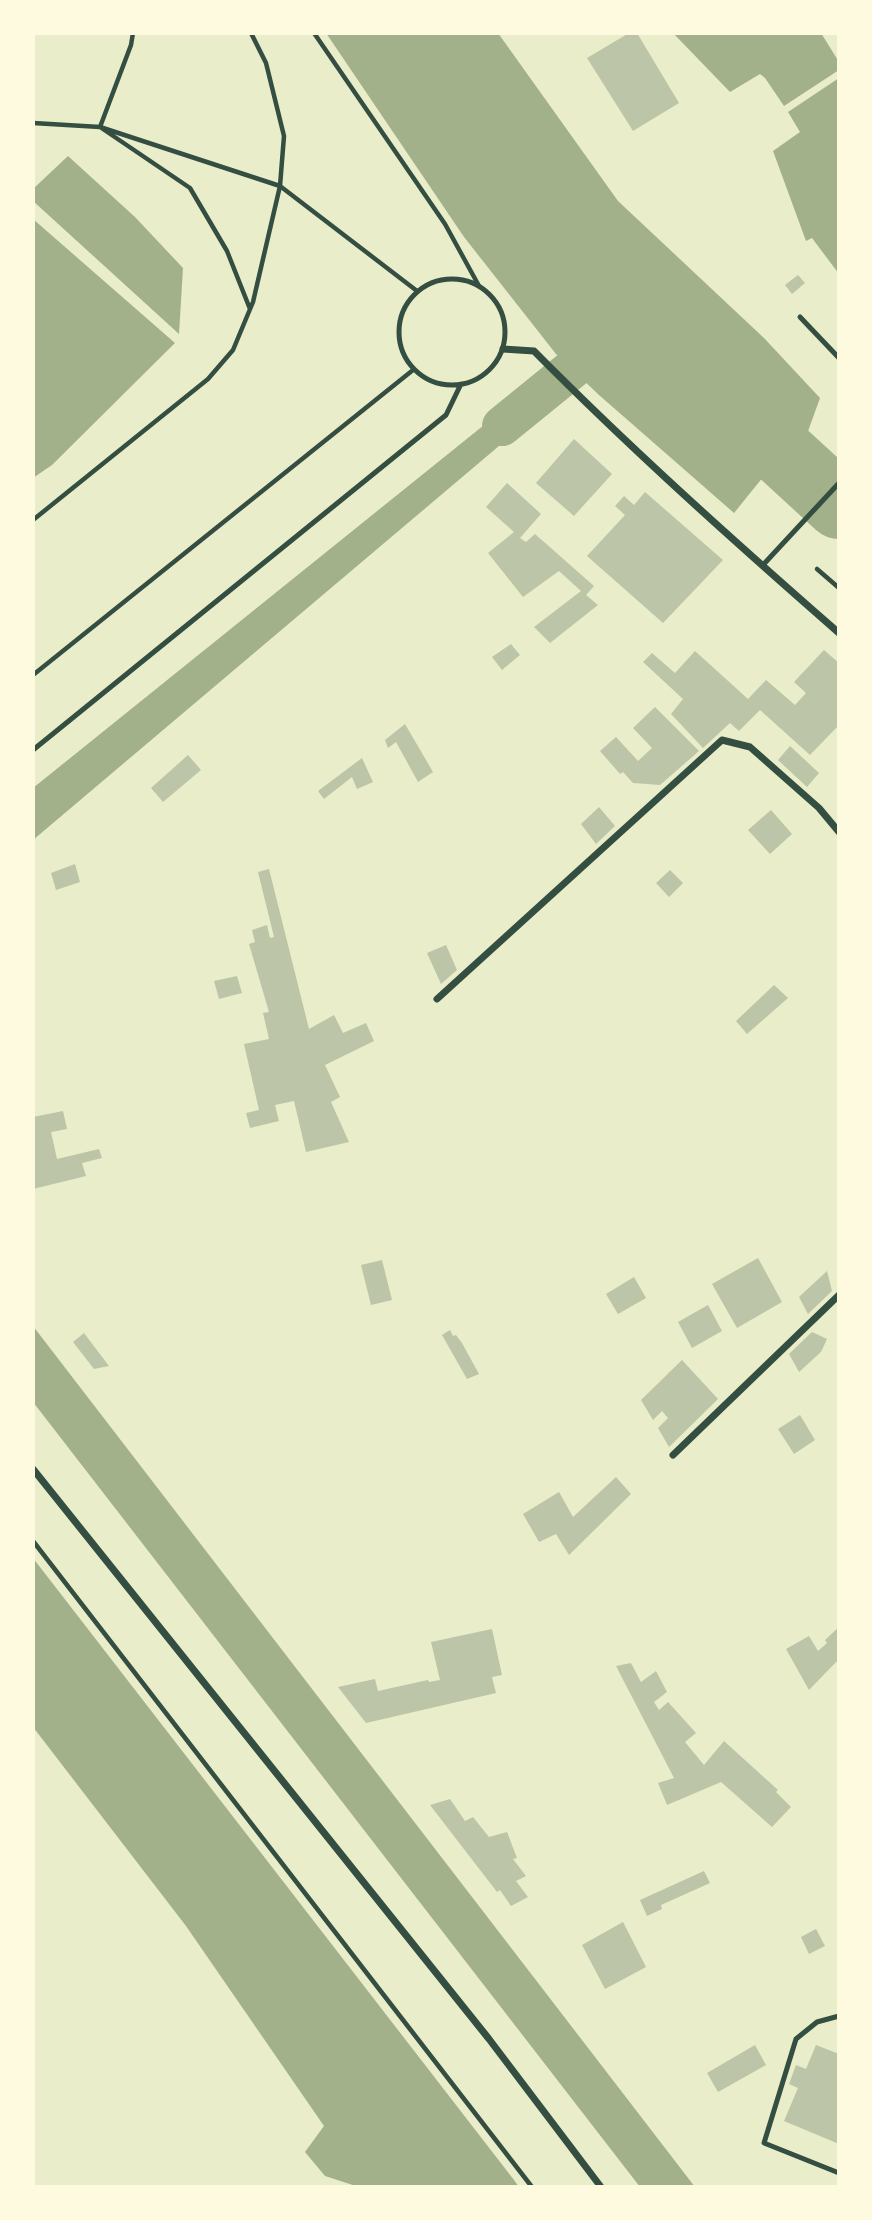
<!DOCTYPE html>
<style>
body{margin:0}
#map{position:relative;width:872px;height:2220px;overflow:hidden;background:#e9edc9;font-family:"Space Grotesk",sans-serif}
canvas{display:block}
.frame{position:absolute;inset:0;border:35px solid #fefae0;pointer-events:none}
</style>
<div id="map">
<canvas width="872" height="2220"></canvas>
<div class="frame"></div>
</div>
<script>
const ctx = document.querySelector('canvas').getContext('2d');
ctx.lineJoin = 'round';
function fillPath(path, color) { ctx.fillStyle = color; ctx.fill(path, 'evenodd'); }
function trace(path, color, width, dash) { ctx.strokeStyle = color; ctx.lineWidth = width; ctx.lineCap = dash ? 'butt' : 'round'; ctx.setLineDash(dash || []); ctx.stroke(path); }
fillPath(new Path2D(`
 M326 33H498L618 201 764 338 820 398 807 434 839 464V474L813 500 772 466 734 513 599 395 556 354 464 237Z
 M673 33H821L839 62V70L784 106 765 78 760 74 730 92Z
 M839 78V274L812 238 806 241 773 151 800 132 788 112Z
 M68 156 135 217 183 268 179 334 33 201V189Z
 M33 219 175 343 52 465 33 478Z
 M535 384 551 402 33 840V788Z
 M33 1326 695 2187H640L33 1402Z
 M33 1558 514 2180 519 2187H359L325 2176 305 2152 324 2126 186 1926 33 1727Z`), '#a3b18a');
trace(new Path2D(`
 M502 426 614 335`), '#a3b18a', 40);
trace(new Path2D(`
 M753 426 839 505`), '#a3b18a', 68);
fillPath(new Path2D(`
 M629 33H637L679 103 633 131 587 58Z
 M798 275 805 283 792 294 785 285Z
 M574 439 612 474 574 516 536 483Z
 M507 483 541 514 520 538 526 542 535 534 594 586 586 595 598 605 550 643 534 627 581 591 559 571 523 597 488 553 514 532 486 507Z
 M645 492 723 560 663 623 587 556 625 515 615 506 624 496 634 505Z
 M511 644 520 655 502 670 492 657Z
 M824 650 839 663V725L810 755 760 710 739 731 730 723 703 748 671 714 683 699 643 662 652 653 675 673 695 651 748 699 766 680 795 705 806 693 794 682Z
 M655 707 699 751 660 785 633 783 623 772 620 774 600 751 616 737 638 761 652 748 633 728Z
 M405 724 433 772 418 782 396 742 388 748 385 740Z
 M790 746 819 773 807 787 778 760Z
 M188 755 201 770 163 802 151 788Z
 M362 758 373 782 357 789 352 777 324 799 318 791Z
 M599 807 615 826 596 844 581 824Z
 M771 810 792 834 770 854 748 830Z
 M75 864 80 882 56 890 51 873Z
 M269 869 309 1029 334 1015 343 1033 366 1023 374 1041 325 1065 340 1097 331 1102 349 1142 306 1152 294 1101 275 1105 279 1121 250 1128 246 1113 259 1110 244 1044 269 1039 263 1013 269 1012 249 944 255 942 252 930 267 925 270 938 274 937 258 872Z
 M670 870 683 883 669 897 656 883Z
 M446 945 457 970 441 984 427 953Z
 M237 976 242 993 219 999 214 981Z
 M774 985 788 998 747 1034 736 1021Z
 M63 1111 67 1129 51 1132 57 1159 99 1149 102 1158 82 1163 86 1176 33 1189V1117Z
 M758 1258 782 1302 737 1328 712 1284Z
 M382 1260 392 1300 371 1305 361 1265Z
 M827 1271 832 1291 808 1314 799 1297Z
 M634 1277 646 1298 618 1314 606 1294Z
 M708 1305 722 1331 692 1348 678 1322Z
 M450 1330 453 1336 456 1335 462 1343 479 1374 467 1379 442 1335Z
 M812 1332 827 1339 821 1352 799 1372 789 1354Z
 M84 1333 109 1366 94 1369 73 1342Z
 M682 1360 718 1399 669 1447 658 1428 668 1418 662 1411 653 1420 641 1400Z
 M800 1415 815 1440 794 1454 778 1429Z
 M616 1477 631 1494 569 1555 556 1534 539 1542 523 1514 559 1492 573 1517Z
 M839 1627V1659L809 1690 786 1649 809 1636 818 1651 827 1643 825 1640Z
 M492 1629 502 1675 492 1677 496 1693 366 1723 338 1687 375 1679 378 1691 428 1680 429 1682 440 1680 431 1642Z
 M631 1663 641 1682 656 1671 667 1692 654 1702 659 1710 668 1702 696 1733 685 1742 704 1765 724 1741 778 1790 776 1792 791 1807 772 1827 721 1782 667 1805 658 1783 674 1778 616 1666Z
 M450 1799 465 1821 473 1817 489 1837 507 1832 517 1858 513 1859 526 1876 516 1881 528 1897 511 1906 500 1890 497 1892 430 1805Z
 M704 1871 710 1883 661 1905 662 1909 647 1916 640 1900Z
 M623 1922 646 1967 605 1989 582 1945Z
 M816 1929 825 1946 809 1954 801 1937Z
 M755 2045 766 2065 718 2092 707 2073Z
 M816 2045 839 2054V2144L784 2121 798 2088 789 2084 796 2065 806 2069Z`), '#bcc5a7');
trace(new Path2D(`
 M133 33 131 45 100 127 190 188 227 251 250 309
 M314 33 445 224 479 286
 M33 123 100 127 280 186 417 291
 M33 520 208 379 233 350 253 302 280 186 284 136 266 63 251 33
 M817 569 839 588
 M33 675 413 370
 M33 1541 532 2187`), '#344e41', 4.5);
trace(new Path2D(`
 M399 332a53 53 0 1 1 106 0a53 53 0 1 1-106 0Z
 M800 317 839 358
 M762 566 839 483
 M33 750 446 415 461 384
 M839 2016 817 2022 796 2039 764 2143 839 2173`), '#344e41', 5);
trace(new Path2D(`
 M503 349 534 351C631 449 735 542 839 633
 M437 999 722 740 750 747 819 808 839 832
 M673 1455 839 1295
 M33 1469 489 2039 601 2187`), '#344e41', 7);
</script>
